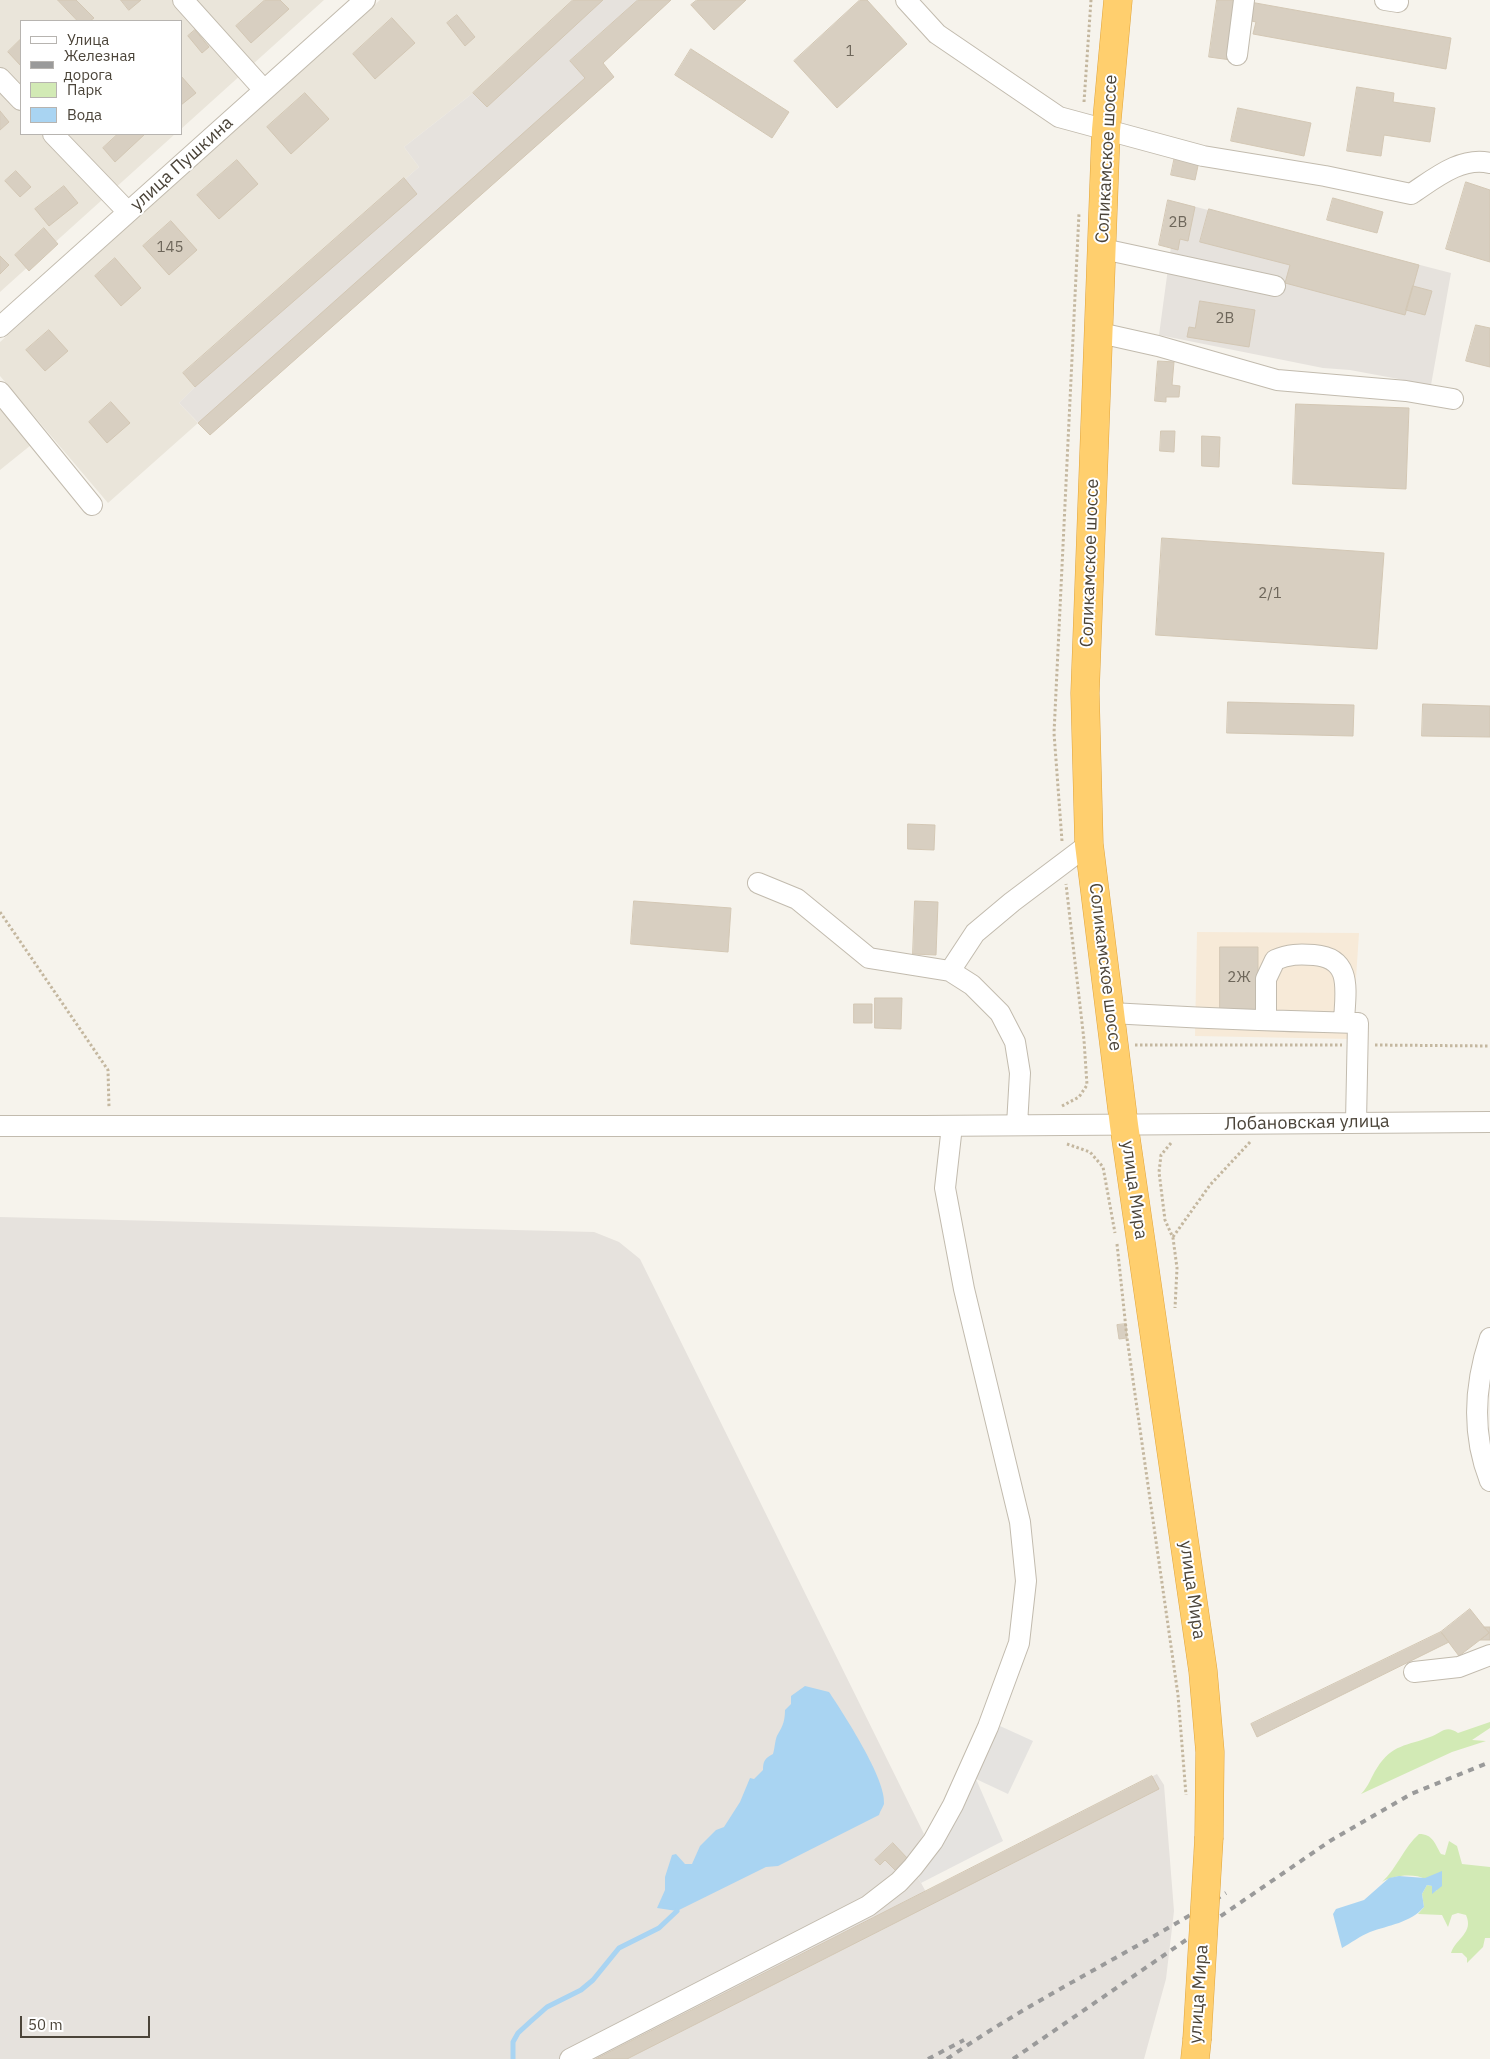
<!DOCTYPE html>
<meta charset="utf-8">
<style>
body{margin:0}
#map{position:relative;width:1490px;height:2059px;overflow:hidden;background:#f6f3ec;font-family:"IBM Plex Sans",sans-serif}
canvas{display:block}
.legend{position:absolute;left:20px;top:20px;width:162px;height:115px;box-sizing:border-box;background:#fff;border:1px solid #b7b4b0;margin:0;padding:6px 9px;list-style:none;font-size:15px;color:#4b4439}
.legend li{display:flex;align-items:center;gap:10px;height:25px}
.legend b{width:25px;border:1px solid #b7b4b0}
.scale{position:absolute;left:20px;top:2016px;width:130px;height:22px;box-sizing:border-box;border:2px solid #4b4439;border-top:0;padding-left:6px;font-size:15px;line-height:18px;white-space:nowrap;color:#4b4439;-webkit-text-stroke:4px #fff;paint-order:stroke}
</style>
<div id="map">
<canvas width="1490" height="2059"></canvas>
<ul class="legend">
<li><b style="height:6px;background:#fff"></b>Улица</li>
<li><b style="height:6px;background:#9a9a9a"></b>Железная дорога</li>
<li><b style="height:14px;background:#d2eab5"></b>Парк</li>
<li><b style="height:14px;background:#a9d4f2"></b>Вода</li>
</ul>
<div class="scale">50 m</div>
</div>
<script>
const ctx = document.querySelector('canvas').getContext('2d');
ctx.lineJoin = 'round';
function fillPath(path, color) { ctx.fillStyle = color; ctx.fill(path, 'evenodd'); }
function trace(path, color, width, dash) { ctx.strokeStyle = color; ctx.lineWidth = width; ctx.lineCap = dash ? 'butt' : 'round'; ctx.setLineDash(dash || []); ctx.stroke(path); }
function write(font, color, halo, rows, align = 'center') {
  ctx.font = font + ' "IBM Plex Sans",sans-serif'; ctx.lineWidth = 4; ctx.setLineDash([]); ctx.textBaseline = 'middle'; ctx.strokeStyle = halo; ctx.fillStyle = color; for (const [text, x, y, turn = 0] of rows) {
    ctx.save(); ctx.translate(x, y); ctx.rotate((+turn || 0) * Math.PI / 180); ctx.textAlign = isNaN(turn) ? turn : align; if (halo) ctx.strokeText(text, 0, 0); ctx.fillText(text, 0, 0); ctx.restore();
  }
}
fillPath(new Path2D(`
 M0 0H324L181 129V21H21V134H175L0 292Z
 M380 0H573L473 93 404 147 419 167 183 373 195 387 179 403 198 423 108 503 0 376V342Z
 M0 400 36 441 0 470Z`), '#eae5da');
fillPath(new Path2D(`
 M1197 932 1359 933 1352 1039 1195 1036Z`), '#f7ead8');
fillPath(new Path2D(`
 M573 0H671L603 63 614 77 210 435 179 403 195 387 183 373 419 167 404 147 473 93Z
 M1177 202 1451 273 1431 385 1350 370 1323 368 1159 335Z
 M0 1217 594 1232 619 1242 640 1259 924 1834 908 1859 926 1892 1157 1774 1164 1785 1174 1911 1166 1979 1144 2059H0Z`), '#e6e2dd');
fillPath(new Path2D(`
 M1490 1722V1728L1472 1740 1486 1741 1452 1752 1361 1794C1369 1786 1371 1777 1377 1768 1392 1744 1407 1746 1430 1737 1441 1733 1446 1724 1458 1733Z
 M1419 1834C1433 1834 1435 1844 1441 1854L1445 1855 1449 1841 1457 1846 1462 1864 1490 1867V1938H1485L1483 1947 1467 1963V1958L1462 1953H1451C1456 1938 1474 1933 1466 1915L1458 1913 1452 1915 1448 1927 1442 1915 1418 1914 1424 1907 1422 1894 1427 1885 1432 1886V1893L1437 1890C1434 1887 1430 1882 1425 1879 1415 1873 1392 1875 1382 1882 1397 1868 1404 1847 1419 1834Z`), '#d2eab5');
fillPath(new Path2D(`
 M1000 1726 1033 1741 1008 1794 976 1779 1003 1841 921 1883 916 1873 955 1820Z`), '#e5e3e0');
fillPath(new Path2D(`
 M805 1686 829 1692C843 1713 887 1780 884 1804 883 1807 880 1811 879 1815L778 1866 766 1867 677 1911 657 1908 665 1890V1877L672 1855 676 1854 685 1864H692L700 1846 716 1830 724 1827 740 1802 750 1778 754 1779 763 1770C763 1761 765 1758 773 1754 775 1748 775 1738 778 1734 783 1726 785 1720 785 1710L791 1704V1696Z
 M1442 1871V1886L1432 1894V1886L1427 1885 1422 1894 1424 1907C1410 1923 1389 1925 1370 1932 1360 1936 1351 1943 1342 1948L1333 1914 1336 1909 1364 1900 1389 1878 1399 1876 1425 1878Z`), '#a9d4f2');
trace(new Path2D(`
 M513 2059V2042L518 2033 530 2022 547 2007 581 1990 593 1980 619 1948 659 1928 677 1911`), '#a9d4f2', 5);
const building = new Path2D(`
 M58 0H76L94 18 90 21H78Z
 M121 0H141L129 10Z
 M265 0H280L289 9 251 43 236 26Z
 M573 0H603L487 107 473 93Z
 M638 0H671L603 63 614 77 210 435 198 423 585 78 570 61Z
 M697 0H746L714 30 691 5Z
 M860 0H867L907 44 837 108 794 61Z
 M1217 0H1239L1231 60 1209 57Z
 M1250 2 1451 38 1446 69 1253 34 1256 22 1247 20Z
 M457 15 475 37 465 46 447 23Z
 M392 18 415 43 375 79 353 54Z
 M195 30 209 47 202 53 188 36Z
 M21 39V66L8 52Z
 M691 49 789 112 772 138 675 75Z
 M181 76 196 93 181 105Z
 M1357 87 1394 93 1393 102 1435 108 1430 142 1384 135 1381 156 1347 151Z
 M305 93 329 119 291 154 267 127Z
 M1238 108 1311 123 1304 156 1231 141Z
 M0 111 9 122 0 130Z
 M118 134H145L115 162 103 148Z
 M1175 156 1199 161 1195 180 1171 175Z
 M237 160 258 184 219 219 197 195Z
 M16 171 31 187 20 197 5 181Z
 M404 178 417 194 195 387 183 373Z
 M1466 182 1490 190V262L1446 249Z
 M64 186 78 203 49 226 35 209Z
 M1333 198 1383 212 1377 233 1327 220Z
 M1168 200 1195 207 1188 241 1180 239 1178 250 1159 245Z
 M1209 209 1419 265 1405 315 1285 283 1290 265 1200 242Z
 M171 221 197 250 169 275 143 246Z
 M44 228 58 244 29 271 15 255Z
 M0 256 9 265 0 274Z
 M115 258 141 288 121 306 95 276Z
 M1413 286 1432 291 1425 315 1406 310Z
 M1200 301 1255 310 1249 347 1187 337 1189 327 1195 328Z
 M1476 325 1490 328V367L1466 361Z
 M49 330 68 351 45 371 26 350Z
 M1158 361 1174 362 1172 385 1180 386 1179 397H1166V402L1155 401Z
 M111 402 130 423 107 443 89 422Z
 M1296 404 1409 408 1406 489 1293 484Z
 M1161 431H1175L1174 452 1160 451Z
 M1202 436 1220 437 1219 467 1202 466Z
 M1162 538 1384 553 1377 649 1156 635Z
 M1228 702 1354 705 1353 736 1227 733Z
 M1423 704 1490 706V737L1422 736Z
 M908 824 935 825 934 850 908 849Z
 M634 901 731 908 728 952 631 944Z
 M915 901 938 902 936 955 913 954Z
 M1220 947H1258V1010H1220Z
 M875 998H902L901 1029 875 1028Z
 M854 1004H872V1023H854Z
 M1126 1324 1127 1338 1119 1339 1117 1325Z
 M1470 1609 1489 1633 1459 1656 1441 1632Z
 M1484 1627H1490V1640H1480L1489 1633Z
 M1441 1632 1449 1642 1257 1737 1251 1724Z
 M1152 1776 1159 1789 627 2059H596Z
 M893 1843 908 1859 896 1871 885 1860 880 1865 875 1860Z`);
fillPath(building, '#d8cfc1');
trace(building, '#d3c7b4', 1);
const minor = new Path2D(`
 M183 0 264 90
 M906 0 937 34 1059 117 1203 156 1325 176 1411 194C1434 179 1461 156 1490 163
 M1385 0 1398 2
 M1237 55 1244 0
 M0 78 21 100
 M53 134 128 212
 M1103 249 1275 286
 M0 327 365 0
 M1100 333 1158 346 1277 380 1406 391 1453 399
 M0 392 92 505
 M758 883 797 899 869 958 950 971 972 985 1000 1013 1015 1042 1020 1073 1017 1125
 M950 971 975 933 1012 902 1089 844
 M1111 1013C1193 1018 1276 1021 1358 1023L1356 1122
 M1266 1019V979L1275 960C1289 954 1299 954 1314 955 1354 958 1345 993 1344 1022
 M0 1126H924L1490 1122
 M1490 1338C1474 1386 1471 1433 1490 1481
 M1414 1672 1459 1667 1490 1655
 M570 2059 868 1906 899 1882 913 1867 933 1841 953 1805 988 1727 1019 1643 1026 1581 1020 1522 964 1289 945 1188 952 1126`);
const highway = new Path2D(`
 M1118 0 1106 130 1085 693 1089 844 1124 1125 1203 1671 1210 1752 1209 1837
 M1195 2059 1197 2040`);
trace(minor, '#c2bbae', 22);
trace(highway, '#e0a43c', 29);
trace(new Path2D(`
 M1084 102 1091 0
 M1062 841 1054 733 1079 213
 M0 912 108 1070 109 1108
 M1135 1045H1342
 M1375 1045 1490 1046
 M1062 1106 1079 1097 1087 1085 1084 1040 1066 884
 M1171 1143 1161 1155 1159 1172 1165 1220 1173 1238 1177 1268 1175 1308
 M1067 1144 1090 1152 1103 1167 1115 1233
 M1173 1237 1210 1185 1251 1141
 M1117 1244 1127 1338 1178 1695 1186 1795`), '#c4b79f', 3, [2.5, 2.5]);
trace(minor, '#fff', 20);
trace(highway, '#ffcf6e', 28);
trace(new Path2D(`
 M928 2059 964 2040
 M947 2059C1036 1997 1135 1951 1226 1893
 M1013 2059 1330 1841 1411 1794 1490 1762`), '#9a9a9a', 4, [6, 6]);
const highwayBridge = new Path2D(`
 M1197 2040 1209 1837`);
trace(highwayBridge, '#e0a43c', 29, []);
trace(highwayBridge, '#ffcf6e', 28);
write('15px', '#6e675b', null, [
 ["1",850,52],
 ["2В",1178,223],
 ["145",170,248],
 ["2В",1225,319],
 ["2/1",1270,594],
 ["2Ж",1239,978]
]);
write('18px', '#4b4439', '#fff', [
 ["Соликамское шоссе",1107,159,-87],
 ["улица Пушкина",182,164,-42],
 ["Соликамское шоссе",1090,563,-88],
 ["Соликамское шоссе",1105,967,83],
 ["Лобановская улица",1307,1123,-1],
 ["улица Мира",1134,1190,82],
 ["улица Мира",1192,1590,82],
 ["улица Мира",1199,1994,-86]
]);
</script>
